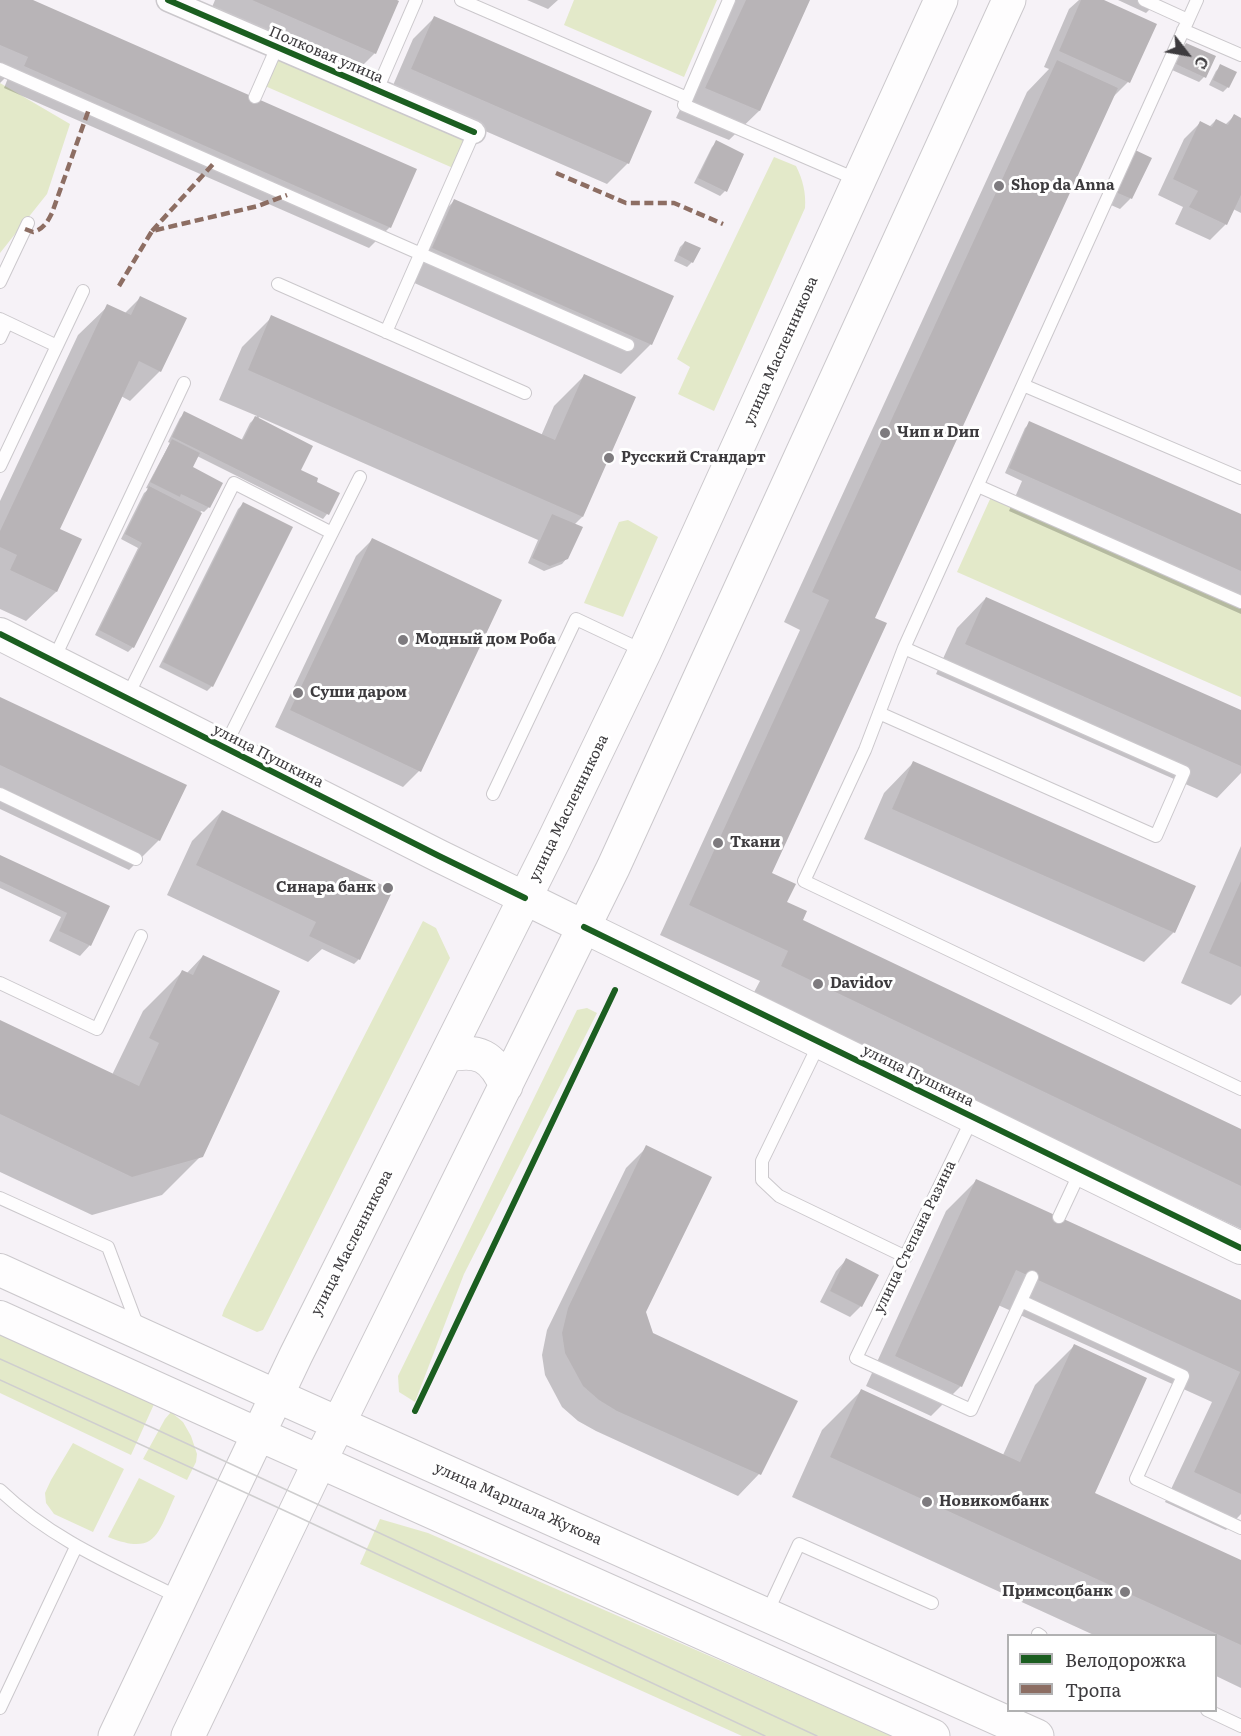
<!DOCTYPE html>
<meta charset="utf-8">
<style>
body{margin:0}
#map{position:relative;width:1241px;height:1736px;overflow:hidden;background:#f6f2f7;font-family:Literata,serif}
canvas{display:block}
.legend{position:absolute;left:1007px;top:1634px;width:210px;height:78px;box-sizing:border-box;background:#fff;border:2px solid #b1b1b2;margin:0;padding:8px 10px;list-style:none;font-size:18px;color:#3d3b3e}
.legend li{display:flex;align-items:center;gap:12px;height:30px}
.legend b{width:30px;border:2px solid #b1b1b2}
.north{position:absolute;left:1157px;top:24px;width:60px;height:60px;-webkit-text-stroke:4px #fff;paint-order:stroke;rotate:121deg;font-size:16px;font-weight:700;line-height:24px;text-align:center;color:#3d3b3e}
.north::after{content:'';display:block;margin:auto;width:21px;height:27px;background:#3d3b3e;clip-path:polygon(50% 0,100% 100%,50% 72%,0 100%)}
</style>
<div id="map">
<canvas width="1241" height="1736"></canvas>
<ul class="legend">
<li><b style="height:8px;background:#1b5e20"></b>Велодорожка</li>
<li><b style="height:8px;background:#8d6e63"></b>Тропа</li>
</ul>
<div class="north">С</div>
</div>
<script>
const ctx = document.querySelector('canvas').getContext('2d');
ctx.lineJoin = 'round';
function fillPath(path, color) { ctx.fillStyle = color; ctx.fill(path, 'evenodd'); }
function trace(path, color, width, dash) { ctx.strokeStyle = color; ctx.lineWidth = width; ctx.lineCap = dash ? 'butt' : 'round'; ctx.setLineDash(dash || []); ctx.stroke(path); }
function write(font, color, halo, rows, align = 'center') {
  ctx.font = font + ' Literata,serif'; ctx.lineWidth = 6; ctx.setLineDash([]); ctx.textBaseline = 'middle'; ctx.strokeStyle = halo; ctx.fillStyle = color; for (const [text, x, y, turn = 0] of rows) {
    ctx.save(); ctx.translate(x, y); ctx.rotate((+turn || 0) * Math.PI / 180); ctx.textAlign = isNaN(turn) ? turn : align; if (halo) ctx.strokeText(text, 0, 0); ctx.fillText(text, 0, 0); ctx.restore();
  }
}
fillPath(new Path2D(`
 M574 0H717L684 77 564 25Z
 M280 54 467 135 453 168 265 86Z
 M0 83 70 124 47 194 0 253Z
 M774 157 796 166C803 180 806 193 805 208L714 411 678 394 690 367 677 359Z
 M991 497 1241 607V697L957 572Z
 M628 520 658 537 623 617 584 603 619 522Z
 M423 921 436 928 450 958 263 1330 257 1332 222 1316 224 1310Z
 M587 1008 597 1013 464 1274 415 1402 399 1392 398 1376 577 1010Z
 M0 1330 155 1402 131 1455 0 1393Z
 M171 1412 183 1422 191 1436 197 1454 196 1462 187 1480 143 1459 165 1419Z
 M73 1443 124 1469 93 1532 54 1514 46 1503 45 1493 51 1480Z
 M139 1478 175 1496C157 1535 156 1556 108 1537Z
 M380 1519 428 1533 893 1736H742L360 1564Z`), '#e3e9c9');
fillPath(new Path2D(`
 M0 0H30L390 227 369 248 4 88 10 73 0 83Z
 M215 0H393L375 53 354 74 210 12Z
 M527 0H558L548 9Z
 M731 0H808L759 111 729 140 676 118Z
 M1079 0H1100L1128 82 1112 98 873 618 770 873 785 902 801 921 1241 1130V1229L752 996 760 981 660 935 800 630 784 622 1027 92 1049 69 1044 67 1069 9Z
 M1118 0H1159L1146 13Z
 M434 18 628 163 607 184 391 90 413 39Z
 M1186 44 1214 57 1204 77 1199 82 1172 70 1181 49Z
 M1221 66 1228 87 1223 92 1209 85 1216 71Z
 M1234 116 1241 119V213L1233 209 1226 224 1210 240 1175 224 1183 207 1158 195 1184 139 1200 123 1209 127 1216 120 1225 125Z
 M717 142 725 191 720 196 694 183 712 147Z
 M1150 158 1130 199 1120 209 1104 202Z
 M454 201 651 344 621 374 403 278 424 231Z
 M685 242 692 262 687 267 674 261 680 247Z
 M140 298 160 371 130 401 121 396 58 530 80 540 56 592 26 621 0 609V501L78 335 108 306 124 314Z
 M272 317 541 436 554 406 584 376 582 517 574 525 567 558 562 564 544 571 528 563 538 540 259 417 258 420 299 470 315 482 338 494 327 514 323 519 197 456 191 468 209 507 204 512 201 511 133 647 128 652 95 635 138 548 121 539 144 493 149 489 146 488 170 443 168 442 180 418 185 413 241 441 250 423 257 416 219 400 242 347Z
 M1030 423 1241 516V614L1009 511 1022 481 1005 473 1025 428Z
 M243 504 212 686 207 691 159 667 238 509Z
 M372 540 500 600 419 771 403 787 275 727 356 556Z
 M986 598 1241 711V773L1217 798 936 674 957 628Z
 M0 699 159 840 129 870 0 809Z
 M913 763 1174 932 1144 962 864 839 884 793Z
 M222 811 359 959 354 964 322 949 308 962 167 895 192 841Z
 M1241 846V995L1231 1005 1181 983Z
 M0 856 108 907 90 945 80 956 49 941 61 917 0 888Z
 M203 956 201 1156 162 1195 92 1215 0 1172V1022L112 1075 143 1011 182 972 186 974Z
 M647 1147 644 1312 652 1334 796 1401 759 1474 738 1496 596 1431 578 1421 562 1407 545 1375 542 1355 547 1330 626 1168Z
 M976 1181 1241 1302V1514L1226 1530 1165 1502 1212 1402 998 1305 961 1386 931 1416 866 1386 946 1211Z
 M846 1260 861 1306 850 1317 820 1302 836 1271Z
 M1074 1346 1093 1494 1241 1561V1688L1216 1676V1636H1096L792 1497 822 1430 861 1391 1003 1455 1035 1385Z`), '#0003');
fillPath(new Path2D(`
 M0 0H33L417 169 391 228 24 66 28 57 0 45Z
 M252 0H397L399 1 376 54Z
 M746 0H810L760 111 705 88Z
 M1081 0H1104L1157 24 1130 83 1059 51Z
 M434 16 652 111 629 164 411 69Z
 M1186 43 1216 56 1206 78 1176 64Z
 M1057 60 1118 88 875 618 887 623 772 873 796 884 787 902 807 911 803 920 1241 1129V1186L781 966 788 951 689 905 829 600 812 592Z
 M1220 64 1237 72 1229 88 1213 80Z
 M1234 114 1241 118V195L1227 225 1189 207 1198 191 1173 179 1200 121 1212 127 1216 119 1228 125Z
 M716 140 744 154 727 192 698 178Z
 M1133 149 1152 158 1132 199 1113 191Z
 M454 199 674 296 652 345 432 248Z
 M685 241 701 248 693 263 678 255Z
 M140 296 187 318 161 372 139 361 60 529 82 539 57 592 10 570 17 555 0 547V531L107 304 131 315Z
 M271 315 555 440 584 374 636 397 583 517 248 370Z
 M184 411 243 440 255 416 313 446 301 470 318 478 317 482 340 493 329 515 172 437Z
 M1029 421 1241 514V571L1009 468Z
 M172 439 200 453 193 467 223 483 210 508 181 494 180 497 150 482Z
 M149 486 202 513 134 648 99 630 142 543 125 534Z
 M243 502 293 527 213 687 163 662Z
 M552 514 583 527 568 559 550 566 532 558Z
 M372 538 502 600 421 772 290 710Z
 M986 597 1241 710V766L965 644Z
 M0 697 187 785 160 841 0 765Z
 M913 761 1196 886 1175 933 892 809Z
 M222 810 393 890 360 960 309 936 316 922 196 865Z
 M0 855 110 906 91 946 59 931 67 913 0 881Z
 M1241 881V967L1209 953Z
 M203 955 280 991 203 1157 132 1177 0 1114V1020L139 1086 159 1043 149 1038 182 970 193 975Z
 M646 1145 712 1177 646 1312 653 1333 798 1401 761 1475 617 1411 599 1400 583 1386 565 1353 562 1333 568 1308Z
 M976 1179 1241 1300V1494L1194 1472 1240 1372 1016 1270 962 1387 895 1356Z
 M846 1258 879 1275 862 1307 830 1291Z
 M1074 1344 1147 1378 1095 1493 1241 1560V1645L830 1457 861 1389 1020 1462Z`), '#b8b4b7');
const lane = new Path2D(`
 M461 0 687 98
 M729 0 684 105 858 180
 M1144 0 1188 20 904 648 865 750 804 881 1241 1089
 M1188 20 1197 0
 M1183 30 1241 55
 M0 69 628 345
 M377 90 416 0
 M255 97 277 47
 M0 282 28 223
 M278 284 525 393
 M0 319 57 346
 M386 332 474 132
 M0 338 7 323
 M1023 385 1241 478
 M0 466 83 291
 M978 486 1241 602
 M53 661 184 383
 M127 697 234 483 332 533
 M879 713 1156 836 1184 772 904 648
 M225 746 360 477
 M0 794 136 859
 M493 794 576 619 644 651
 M0 983 97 1029 141 936
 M819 1044 762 1161V1180L779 1196 906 1257
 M973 1117 856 1358 971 1410 1021 1301 1183 1376 1136 1479 1241 1528
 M0 1198 108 1247 138 1327
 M1059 1217 1081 1170
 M1021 1301 1032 1277
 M0 1490C52 1540 116 1566 180 1598
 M766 1615 799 1544 932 1603
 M1038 1634 1041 1636
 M0 1708 76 1547
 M1207 1710 1241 1726`);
const street = new Path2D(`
 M168 0 474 132`);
const secondary = new Path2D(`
 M0 634 439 856 525 898
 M584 927 1241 1248
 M0 1270 277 1396
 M0 1317 258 1434`);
const primary = new Path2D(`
 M525 898 584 927
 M446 1056C478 1048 493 1056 506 1086
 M277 1396 1037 1736
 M258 1434 933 1736
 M115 1736 296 1355 554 840 645 651 941 0
 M188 1736 319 1463 613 868 1009 0`);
trace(lane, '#cbc8cc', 14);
trace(street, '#cbc8cc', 25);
trace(secondary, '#cbc8cc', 34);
trace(primary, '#cbc8cc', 35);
trace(lane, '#fefdfe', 12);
trace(street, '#fefdfe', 22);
trace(secondary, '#fefdfe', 32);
trace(primary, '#fefdfe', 33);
trace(new Path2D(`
 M0 1359 151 1427 817 1736
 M0 1380 294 1515 765 1736`), '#cfcecf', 1.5);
trace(new Path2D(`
 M556 173 626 203H674L723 224
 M25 229 33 232C43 229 47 223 52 213L89 109
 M152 231 214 163
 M119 286 152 231 258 206 287 195`), '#8d6e63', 4.5, [9, 4.5]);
trace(new Path2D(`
 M168 0 474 132
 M0 634 439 856 525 898
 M584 927 1241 1248
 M415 1411 615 990`), '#1b5e20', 6);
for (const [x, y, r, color] of [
 [999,186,6,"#7e7b7f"],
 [885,433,6,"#7e7b7f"],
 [609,458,6,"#7e7b7f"],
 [403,640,6,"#7e7b7f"],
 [298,693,6,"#7e7b7f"],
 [718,843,6,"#7e7b7f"],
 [388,888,6,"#7e7b7f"],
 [818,984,6,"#7e7b7f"],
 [927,1502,6,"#7e7b7f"],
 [1125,1592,6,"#7e7b7f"]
]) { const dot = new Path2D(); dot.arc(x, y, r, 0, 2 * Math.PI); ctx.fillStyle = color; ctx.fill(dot); trace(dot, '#fff', 2); }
write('15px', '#3d3b3e', '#fff', [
 ["Полковая улица",326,55,23],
 ["улица Масленникова",781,351,-66],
 ["улица Пушкина",268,756,27],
 ["улица Масленникова",569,808,-64],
 ["улица Пушкина",918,1076,26],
 ["улица Степана Разина",915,1237,-64],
 ["улица Масленникова",352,1243,-63],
 ["улица Маршала Жукова",518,1504,24]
]);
write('bold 15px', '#3d3b3e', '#fff', [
 ["Shop da Anna",1011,186],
 ["Чип и Dип",897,433],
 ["Русский Стандарт",621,458],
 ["Модный дом Роба",415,640],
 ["Суши даром",310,693],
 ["Ткани",730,843],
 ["Синара банк",376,888,"right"],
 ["Davidov",830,984],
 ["Новикомбанк",939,1502],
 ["Примсоцбанк",1113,1592,"right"]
], 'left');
</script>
